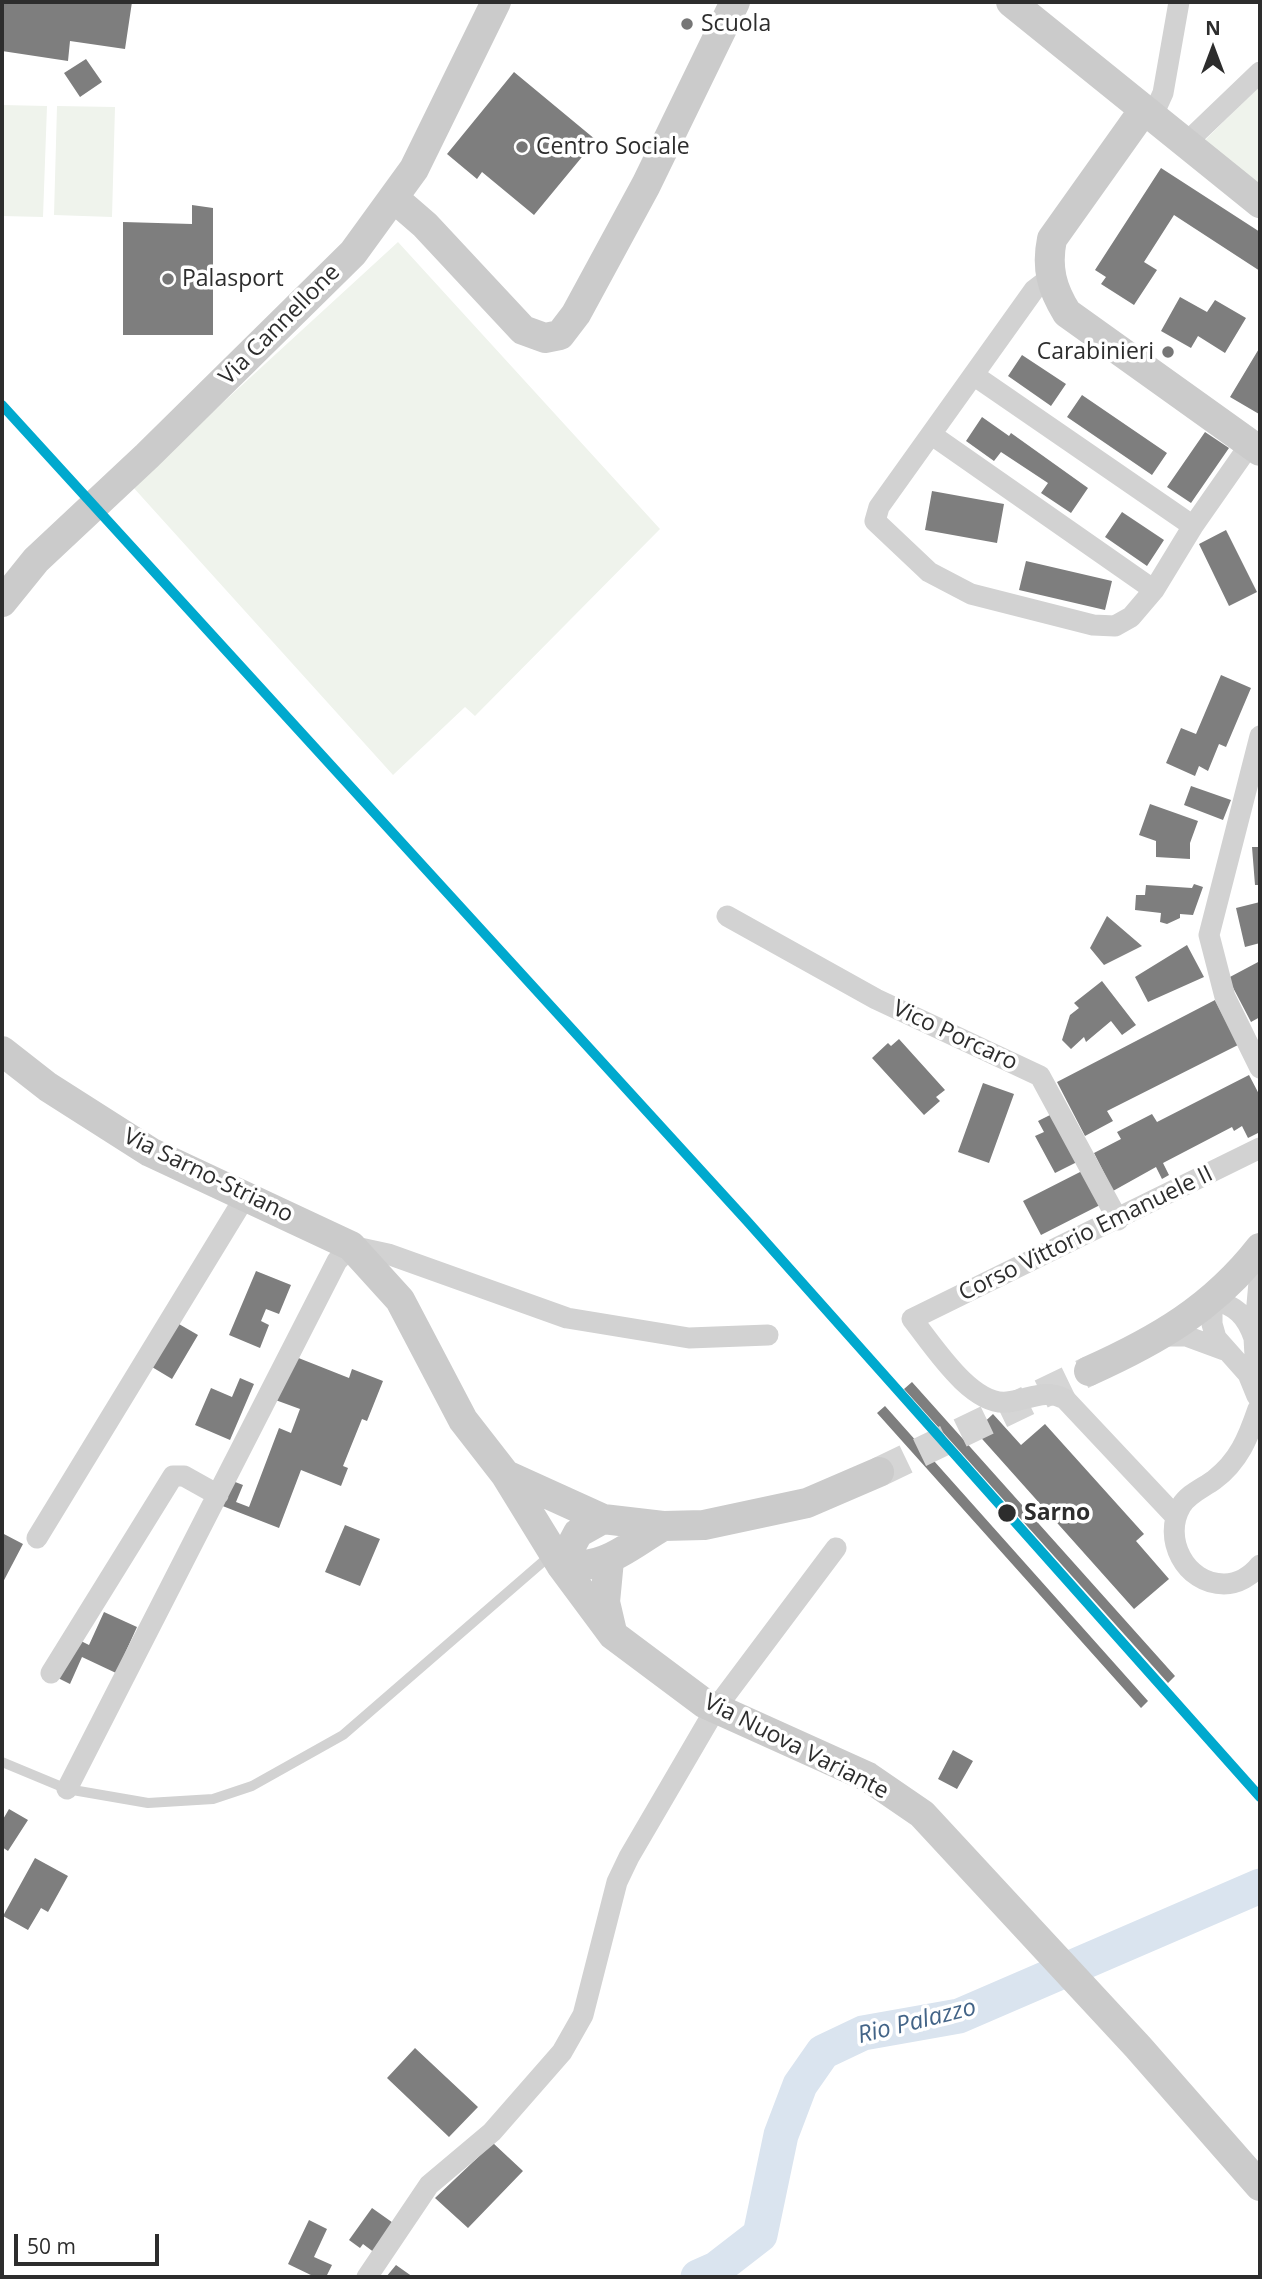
<!DOCTYPE html>
<style>
body{margin:0}
#map{position:relative;width:1262px;height:2279px;overflow:hidden;background:#fff;font-family:"Open Sans",sans-serif}
canvas{display:block}
.frame{position:absolute;inset:0;border:4px solid #2d2d2d;pointer-events:none}
.north{position:absolute;left:1178px;top:14px;width:70px;height:70px;-webkit-text-stroke:5px #fff;paint-order:stroke;rotate:0deg;font-size:19px;font-weight:700;line-height:28px;text-align:center;color:#2d2d2d}
.north::after{content:'';display:block;margin:auto;width:24px;height:32px;background:#2d2d2d;clip-path:polygon(50% 0,100% 100%,50% 72%,0 100%)}
.scale{position:absolute;left:14px;top:2234px;width:145px;height:32px;box-sizing:border-box;border:4px solid #2d2d2d;border-top:0;padding-left:9px;font-size:21px;line-height:24px;white-space:nowrap;color:#2d2d2d;-webkit-text-stroke:5px #fff;paint-order:stroke}
</style>
<div id="map">
<canvas width="1262" height="2279"></canvas>
<div class="frame"></div>
<div class="north">N</div>
<div class="scale">50 m</div>
</div>
<script>
const ctx = document.querySelector('canvas').getContext('2d');
ctx.lineJoin = 'round';
function fillPath(path, color) { ctx.fillStyle = color; ctx.fill(path, 'evenodd'); }
function trace(path, color, width, dash) { ctx.strokeStyle = color; ctx.lineWidth = width; ctx.lineCap = dash ? 'butt' : 'round'; ctx.setLineDash(dash || []); ctx.stroke(path); }
function write(font, color, halo, rows, align = 'center') {
  ctx.font = font + ' "Open Sans",sans-serif'; ctx.lineWidth = 7; ctx.setLineDash([]); ctx.textBaseline = 'middle'; ctx.strokeStyle = halo; ctx.fillStyle = color; for (const [text, x, y, turn = 0] of rows) {
    ctx.save(); ctx.translate(x, y); ctx.rotate((+turn || 0) * Math.PI / 180); ctx.textAlign = isNaN(turn) ? turn : align; if (halo) ctx.strokeText(text, 0, 0); ctx.fillText(text, 0, 0); ctx.restore();
  }
}
fillPath(new Path2D(`
 M1260 86V185L1205 140Z
 M2 105 47 106 43 217 2 216Z
 M57 106 115 107 112 217 54 215Z
 M398 242 660 529 475 716 465 707 393 775 132 486Z`), '#eff3ec');
trace(new Path2D(`
 M698 2277 716 2269 760 2235 781 2135 800 2085 823 2052 863 2033 959 2016 1260 1886`), '#dae4ef', 35);
fillPath(new Path2D(`
 M2 2H132L125 49 70 41 68 61 2 51Z
 M86 59 102 82 80 97 64 73Z
 M514 72 596 140 534 215 482 172 477 179 447 154Z
 M1161 168 1260 232V271L1174 215 1144 262 1157 270 1134 305 1101 284 1106 277 1095 270Z
 M192 205 213 208V335H123V222L192 224Z
 M1180 297 1207 312 1215 300 1246 318 1225 353 1198 336 1191 348 1161 331Z
 M1260 347V413L1259 414 1230 397Z
 M1022 355 1066 384 1051 406 1008 376Z
 M1082 395 1167 453 1152 475 1067 417Z
 M982 417 1009 436 1011 433 1088 488 1071 513 1041 493 1048 483 1001 452 994 461 966 441Z
 M1205 432 1229 448 1191 503 1167 487Z
 M932 491 1004 504 997 543 925 530Z
 M1122 512 1164 540 1147 566 1105 537Z
 M1226 530 1257 592 1229 606 1199 544Z
 M1026 561 1112 581 1105 610 1019 590Z
 M1221 675 1251 688 1226 747 1219 744 1208 771 1199 766 1195 776 1166 763 1181 728 1196 734Z
 M1191 786 1231 800 1223 820 1184 805Z
 M1150 804 1198 821 1190 843V859L1156 857V841L1139 835Z
 M1252 847H1260V885H1255Z
 M1194 884 1203 887 1193 915 1180 914V918L1167 924 1160 922 1161 913 1135 910 1136 895H1145L1146 885 1192 888Z
 M1260 902V943L1245 947 1236 908Z
 M1107 916 1142 946 1104 965 1090 948Z
 M1187 945 1204 977 1148 1002 1135 977Z
 M1260 961V1017L1251 1022 1228 978Z
 M1102 981 1136 1025 1122 1035 1111 1021 1086 1042 1084 1037 1071 1049 1062 1040 1070 1015 1079 1008 1074 1003Z
 M1215 1000 1238 1045 1107 1111 1113 1121 1085 1136 1057 1082Z
 M899 1039 945 1090 936 1097 940 1101 924 1115 872 1058 888 1043 891 1046Z
 M1249 1075 1260 1096V1132L1248 1138 1242 1126 1234 1131 1232 1127 1163 1163 1169 1175 1162 1179 1156 1167 1113 1191 1094 1153 1121 1139 1117 1132 1152 1114 1157 1122Z
 M983 1083 1014 1094 989 1163 958 1152Z
 M1052 1114 1077 1162 1055 1173 1035 1136 1044 1132 1038 1121Z
 M1082 1171 1100 1205 1041 1235 1023 1201Z
 M256 1271 291 1285 279 1314 266 1309 261 1321 269 1325 260 1348 229 1335Z
 M172 1320 198 1335 172 1379 147 1364Z
 M296 1357 349 1378 352 1369 383 1381 367 1421 362 1419 343 1466 348 1468 341 1486 301 1470 279 1528 220 1505 230 1480 243 1485 236 1502 249 1507 279 1428 291 1433 300 1409 270 1398Z
 M240 1378 254 1384 230 1440 195 1425 211 1388 232 1397Z
 M912 1382 1175 1676 1168 1683 904 1389Z
 M885 1406 1148 1701 1141 1708 877 1413Z
 M993 1414 1021 1445 1045 1424 1144 1534 1136 1541 1169 1579 1134 1609 975 1431Z
 M345 1525 380 1539 360 1586 325 1572Z
 M2 1533 23 1544 2 1584Z
 M104 1612 137 1627 116 1673 82 1657 70 1684 56 1677 75 1638 89 1645Z
 M953 1750 973 1761 957 1789 938 1779Z
 M9 1809 28 1820 8 1851 2 1847V1821Z
 M35 1858 68 1876 48 1912 41 1908 28 1930 3 1916Z
 M415 2048 478 2107 449 2137 387 2078Z
 M493 2143 523 2171 468 2228 435 2198Z
 M372 2208 396 2225 375 2253 363 2244 360 2248 349 2240Z
 M309 2220 327 2229 314 2257 332 2265 326 2277H315L288 2264Z
 M396 2265 413 2277H386Z`), '#7e7e7e');
trace(new Path2D(`
 M879 1472 1089 1371`), '#d5d5d5', 30, [30, 15]);
trace(new Path2D(`
 M2 1762 67 1789 148 1803 213 1799 252 1786 343 1735 553 1553`), '#d2d2d2', 10);
trace(new Path2D(`
 M1153 115 1163 93 1179 2
 M1187 142 1260 72
 M1051 277 1034 290 879 507 875 521 929 572 971 594 1093 625 1115 626 1131 617 1154 590 1193 526 1251 443
 M975 376 1193 526
 M932 435 1154 590
 M1260 736 1209 935 1225 997 1260 1068
 M727 916 876 999 1040 1076 1118 1220
 M1163 1336H1186L1224 1350
 M1254 1338C1246 1315 1236 1306 1212 1299V1324L1216 1338 1248 1374 1257 1396
 M1257 1391 1254 1338 1260 1271
 M1258 1409C1248 1438 1239 1461 1214 1480 1203 1488 1188 1494 1181 1506 1162 1538 1185 1584 1224 1584 1238 1584 1251 1576 1260 1565
 M1176 1517 1065 1399C1044 1388 1029 1400 1007 1402 971 1406 933 1345 912 1319L1260 1148
 M37 1538 245 1197
 M51 1673 173 1476H184L218 1495
 M67 1789 337 1261 351 1246 388 1254 567 1318 689 1338 768 1335
 M367 2277 429 2185 492 2132 562 2052 583 2015 617 1882 629 1857 716 1708 836 1548`), '#d2d2d2', 21);
trace(new Path2D(`
 M1011 2 1260 203
 M1143 111 1052 239C1046 268 1052 289 1067 313L1260 451
 M395 199 425 225 523 330 545 338 560 335 576 314 646 185 735 2
 M2 602 36 560 147 456 353 253 414 169 496 2
 M2 1051 48 1087 150 1152 351 1246 400 1300 463 1420 505 1474 561 1565 613 1635 704 1703 868 1777 922 1814 1138 2047 1260 2186
 M1089 1371C1158 1340 1213 1308 1260 1248
 M506 1475 603 1519 663 1526 704 1525 807 1503 879 1472
 M609 1560 605 1602 612 1632
 M561 1565C604 1571 627 1547 663 1526
 M561 1565 578 1533 603 1519`), '#cbcbcb', 30);
trace(new Path2D(`
 M2 405 747 1221 1260 1797`), '#00a9ce', 10);
for (const [x, y, r, color] of [
 [687,24,7,"#767676"],
 [522,147,7,"#767676"],
 [168,279,7,"#767676"],
 [1168,352,7,"#767676"],
 [1007,1513,10,"#2d2d2d"]
]) { const dot = new Path2D(); dot.arc(x, y, r, 0, 2 * Math.PI); ctx.fillStyle = color; ctx.fill(dot); trace(dot, '#fff', 2.5); }
write('23px', '#2d2d2d', '#fff', [
 ["Scuola",701,24],
 ["Centro Sociale",536,147],
 ["Palasport",182,279],
 ["Carabinieri",1154,352,"right"]
], 'left');
write('23px', '#2d2d2d', '#fff', [
 ["Via Cannellone",280,325,-45],
 ["Vico Porcaro",955,1036,25],
 ["Via Sarno-Striano",208,1176,26],
 ["Corso Vittorio Emanuele II",1086,1234,-26],
 ["Via Nuova Variante",796,1747,27]
]);
write('bold 23px', '#2d2d2d', '#fff', [
 ["Sarno",1024,1513]
], 'left');
write('italic 24px', '#436487', '#fff', [
 ["Rio Palazzo",917,2022,-14]
]);
</script>
